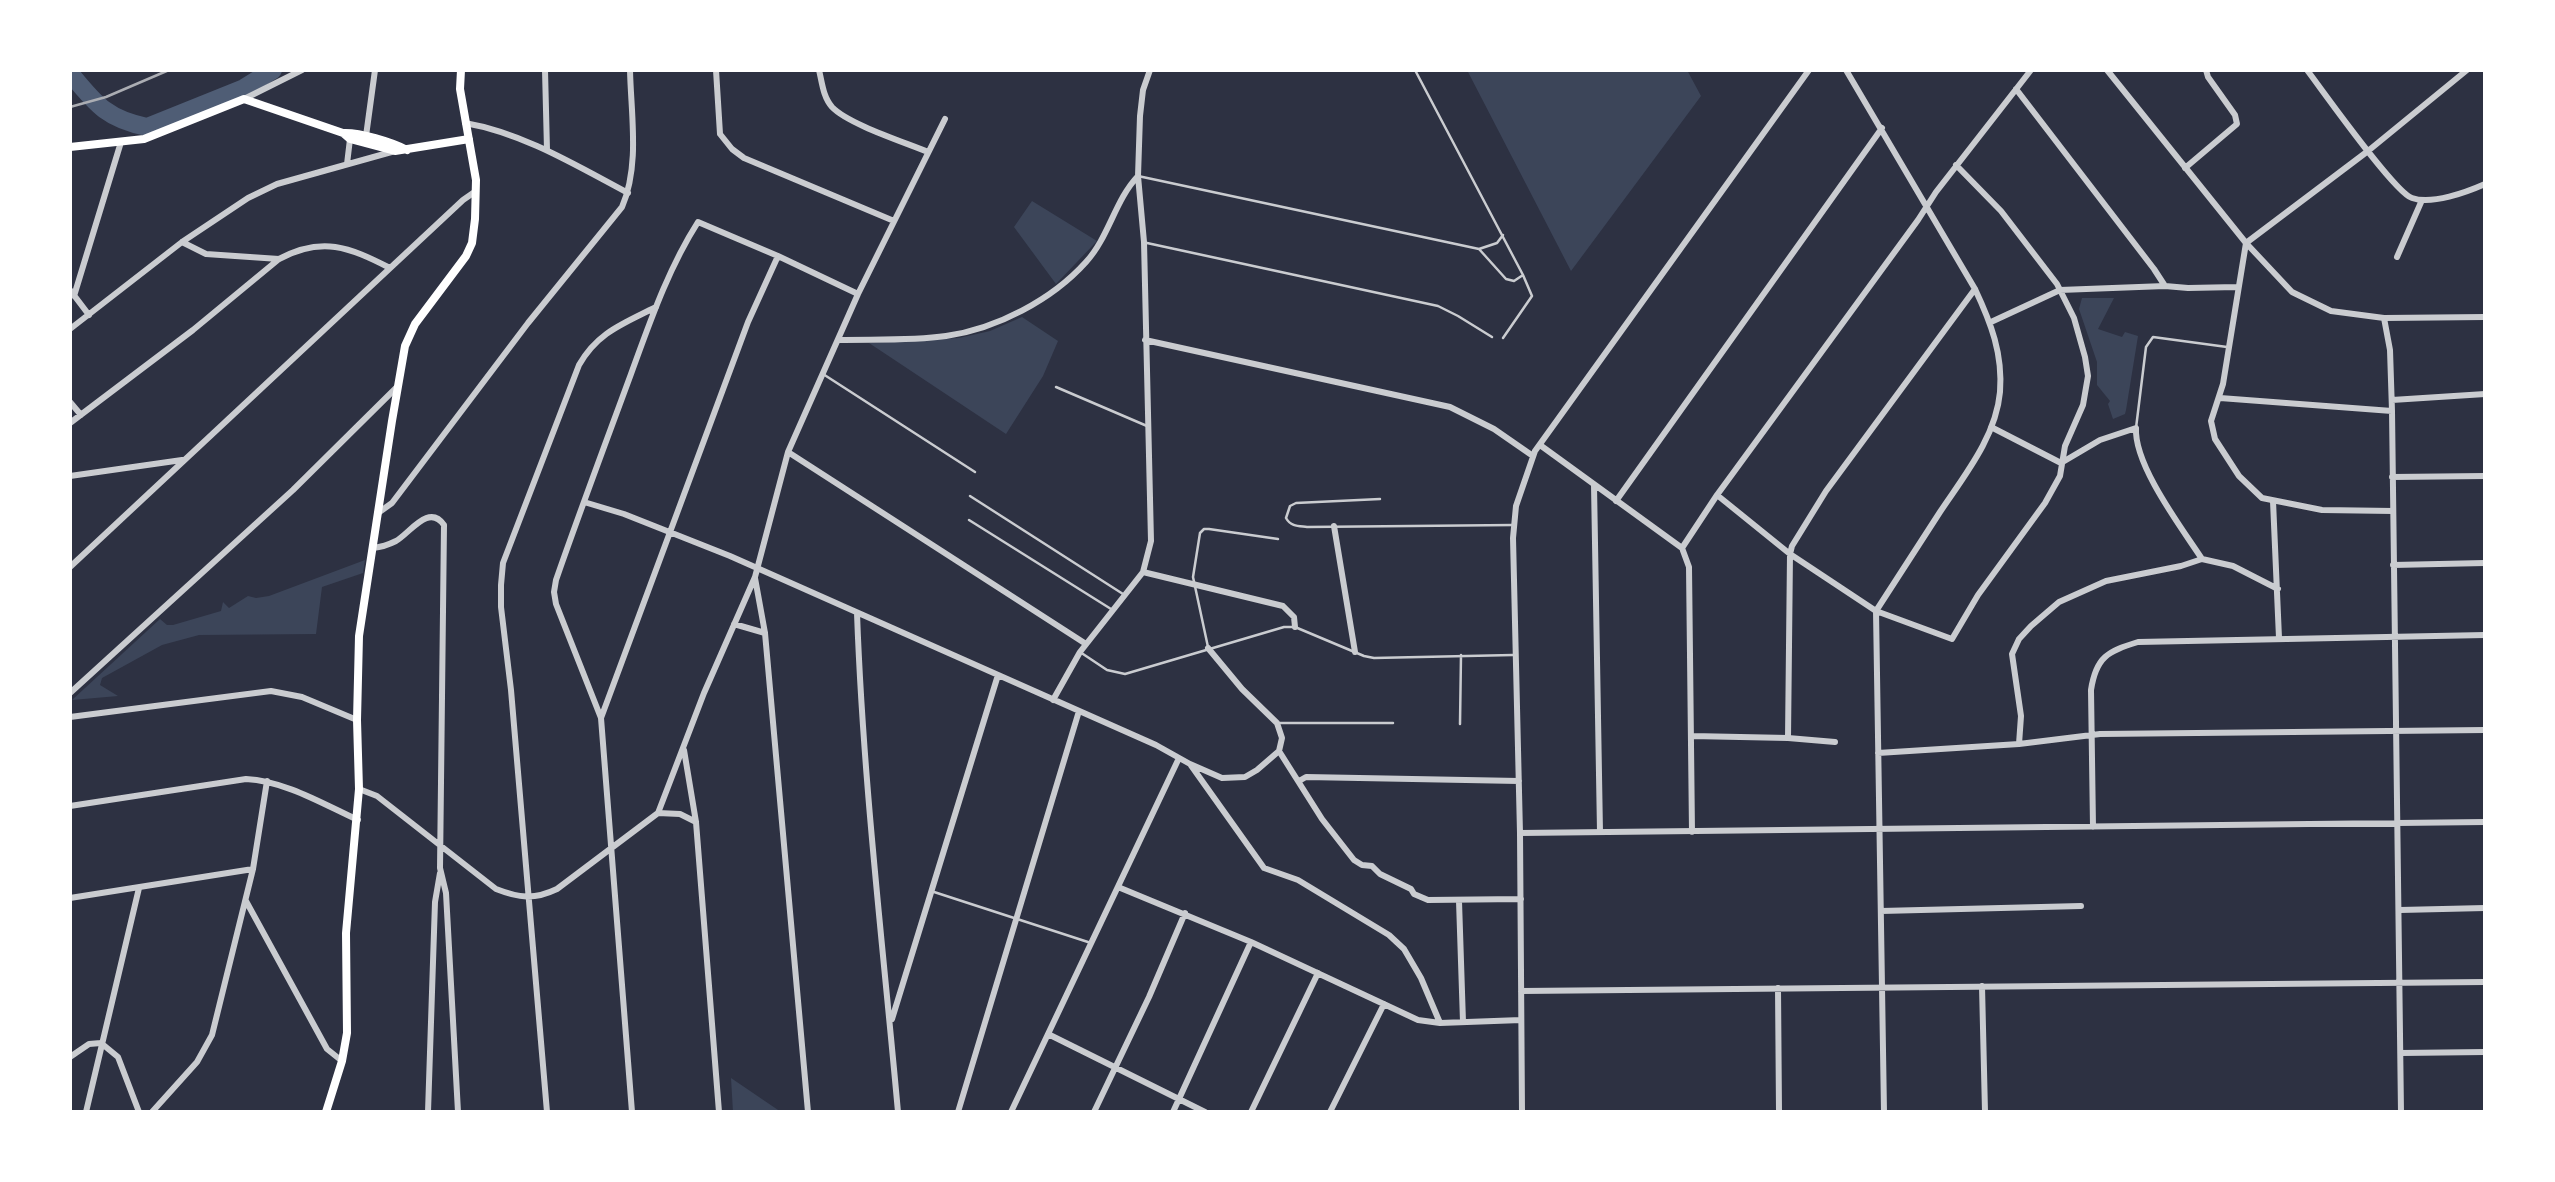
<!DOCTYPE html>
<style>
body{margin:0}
#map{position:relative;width:2555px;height:1182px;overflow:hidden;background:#2d3142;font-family:"Roboto Condensed",sans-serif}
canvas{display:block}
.frame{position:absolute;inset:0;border:72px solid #fff;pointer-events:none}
</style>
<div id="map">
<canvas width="2555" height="1182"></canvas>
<div class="frame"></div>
</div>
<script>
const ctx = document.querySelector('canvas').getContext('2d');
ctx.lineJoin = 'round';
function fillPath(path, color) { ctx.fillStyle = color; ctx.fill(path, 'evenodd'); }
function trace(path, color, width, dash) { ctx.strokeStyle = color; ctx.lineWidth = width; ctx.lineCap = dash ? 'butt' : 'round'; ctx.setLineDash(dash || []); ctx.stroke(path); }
fillPath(new Path2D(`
 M1467 70H1687L1701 96 1571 271Z
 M1032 201 1097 241 1056 284 1014 227Z
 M2082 298H2114L2098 329 2122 337 2125 332 2138 336 2126 410 2125 414 2113 419 2108 404 2110 401 2097 385V362L2079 309Z
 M1022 317 1058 341 1043 376 1006 434 869 343 959 338 990 331Z
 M365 560 363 573 322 587 316 634 199 635 162 645 102 678 100 685 118 696 72 700 160 619 167 625H173L221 611 223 602 229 608 248 596 256 598 269 596Z
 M731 1078 781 1112H733Z`), '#3c4559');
trace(new Path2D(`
 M70 73C95 103 106 119 147 127L244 88 273 70`), '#4f5d75', 18);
trace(new Path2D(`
 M1415 70 1523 275 1514 281 1506 279 1479 249
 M1138 176 1479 249 1497 243 1503 235
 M1147 243 1438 306 1458 316 1492 337
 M1503 338 1532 296 1523 275
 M823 374 975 472
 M1056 387 1147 426
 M2136 428 2146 347 2153 337 2227 347
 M970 496 1123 594
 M1380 499 1296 503 1290 506 1286 518C1291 527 1299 526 1307 527L1514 525
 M969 520 1111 609
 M1208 647 1193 577 1200 533 1204 529H1209L1278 539
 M1080 652 1107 670 1125 674 1284 627H1295L1364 656 1374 658 1513 655
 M1280 723H1393
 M1460 724 1461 655
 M931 891 1091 943`), '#caccd0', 2.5);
trace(new Path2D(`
 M545 70 547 150
 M716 70 720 134 732 149 744 158 894 221
 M819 70C822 82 823 97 832 107 848 124 904 142 928 152
 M1846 70 1975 289C1991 323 2003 354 2000 392 1996 437 1964 476 1940 512 1919 545 1897 578 1876 611
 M2107 70 2246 243 2292 292 2331 311 2384 318 2485 317
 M2307 70C2323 91 2394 192 2412 198 2432 205 2467 192 2485 184
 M2016 89 2154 269 2165 286
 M244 99 302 70
 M465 123C523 133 577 166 628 193
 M366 136 375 70
 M347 164 350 139
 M2185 168 2237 124 2235 115 2208 77 2206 70
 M182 242 206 254 279 259
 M2246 243 2223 384 2211 421 2215 439 2239 476 2262 498 2322 510 2393 511
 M2246 243 2368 151 2467 70
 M2397 257 2422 200
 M70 290 89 315
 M74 296 121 142
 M2384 318 2390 350 2392 411 2401 1112
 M1991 322 2060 290 2165 286 2188 288 2237 287
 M70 329 182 242 248 198 277 184 395 151
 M838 340C874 339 911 341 946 336 996 329 1052 300 1086 262 1109 237 1115 200 1138 176
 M1145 340 1450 407 1494 429 1533 456
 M2220 398 2392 411
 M2392 400 2485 394
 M70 402 81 415
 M70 423 193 330 279 259C322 236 349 247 390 268
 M1991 427 2061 463
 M1540 445 1682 548
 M788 452 1086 644
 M2061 463 2100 440 2136 428C2134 465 2181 527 2202 559L2233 566 2278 589
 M70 476 182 460
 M2392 477 2485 476
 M1594 485 1600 832
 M1717 495 1790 554 1876 611 1952 639 1978 595 2045 503 2060 476 2065 446 2083 405 2088 376 2085 357 2074 318 2057 284 2001 211 1956 165
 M1616 501 1882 128
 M2273 501 2279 638
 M584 502 624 514 730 556 1156 745 1190 764 1264 868 1298 880 1389 935 1404 949 1421 978 1440 1023
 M378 513 392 503 528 323 622 207C640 165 631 115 630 70
 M1334 526 1355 652
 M373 548C382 547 388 545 396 541 410 533 429 503 444 525L440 868 446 893 458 1112
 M2393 565 2485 563
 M70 567 463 200 476 191
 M1143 572 1283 606 1294 617 1295 627
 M755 578 765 633 808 1112
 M1876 611 1884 1112
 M857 613C863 780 883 946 898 1112
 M734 624 765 633
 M70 693 293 490 397 387
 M1053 700 1080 652 1143 572 1151 541 1144 242 1138 176 1140 116 1143 90 1150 70
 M70 717 271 691 302 697 357 720
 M601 718 556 604 554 592 556 580C580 511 606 442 631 374 650 322 668 269 698 222L778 256
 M1692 736 1788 738 1835 742
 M1788 738 1790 554 1792 546 1826 491 1975 289
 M2019 744 2021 716 2012 654 2019 639 2031 626 2059 602 2106 581 2181 566 2202 559
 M684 750 696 822 719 1112
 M1279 751 1322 819 1354 860 1362 865 1372 866 1380 874 1411 889 1414 894 1428 900 1521 899
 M1878 753 2019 744 2100 734 2485 730
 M1190 764 1222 778 1245 777 1257 770 1279 751 1282 738 1277 723 1242 689 1208 648
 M1299 781 1306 777 1519 781
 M359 789 377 796 496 889C519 898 534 900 557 889L658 813 704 693 755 577 788 452 858 294 945 119
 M70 806 246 779C285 781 323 804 358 820
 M658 813 680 814 696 822
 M2093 827 2091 690C2096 657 2108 651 2138 642L2485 635
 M1692 832 1689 567 1682 548 1717 495 1918 220 1936 192 2031 70
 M1520 833 2485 822
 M1118 887 1251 942 1418 1020 1440 1023 1521 1020
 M70 898 253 869
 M246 901 327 1049 342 1061
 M1459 901 1463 1022
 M2400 910 2485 908
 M1881 911 2081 906
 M1982 986 1985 1112
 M1778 988 1779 1112
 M1521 991 2485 982
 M892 1019 998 675
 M1048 1034 1205 1112
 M101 1043 118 1057 139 1112
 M2401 1053 2485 1052
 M70 1057 89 1044 101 1043
 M86 1112 139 888
 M152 1112 197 1062 212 1035 253 869 267 781
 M428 1112 435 902 440 873
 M547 1112 511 690 501 607V585L503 563 579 365C598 332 623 324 656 307
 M632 1112 601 718 748 322 778 256 858 294
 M958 1112 1079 711
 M1011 1112 1179 758
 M1094 1112 1149 997 1185 913
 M1173 1112 1251 942
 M1251 1112 1318 973
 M1330 1112 1384 1004
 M1522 1112 1520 833 1513 538 1516 506 1535 451 1809 70`), '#caccd0', 6);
trace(new Path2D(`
 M343 133C359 132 392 142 407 150
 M70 147 144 139 244 99 343 133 350 139 395 151 469 139
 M326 1112 342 1061 347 1033 346 933 359 789 357 720 359 636 392 421 405 346 415 324 466 256 472 243 475 219 476 180 460 89 461 70`), '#fff', 8);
trace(new Path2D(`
 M70 107 106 97 169 70`), '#abadb3', 2.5);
</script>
